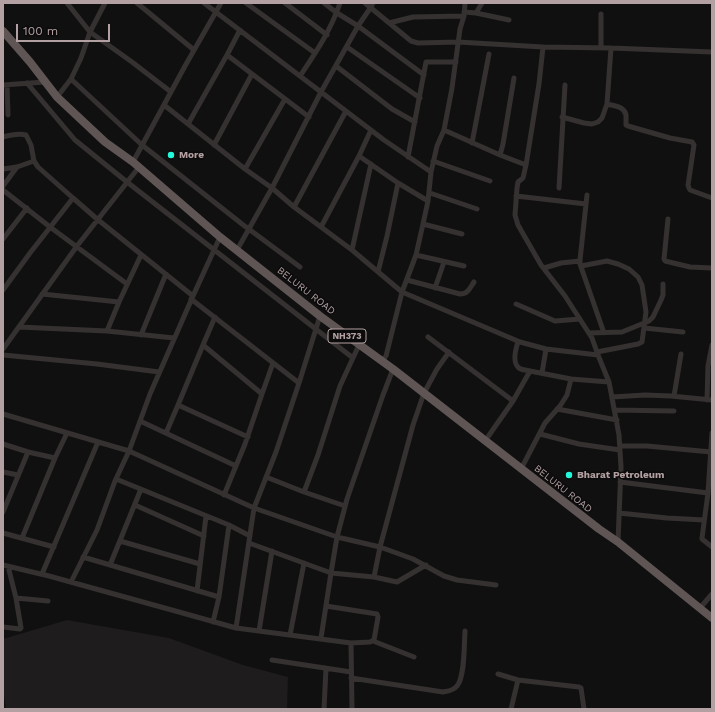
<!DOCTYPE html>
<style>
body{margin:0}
#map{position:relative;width:715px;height:712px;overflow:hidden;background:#111010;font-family:"Work Sans",sans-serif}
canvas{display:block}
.frame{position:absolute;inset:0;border:4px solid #b3a0a2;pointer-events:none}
.scale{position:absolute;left:16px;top:24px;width:94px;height:18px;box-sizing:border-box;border:2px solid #b3a0a2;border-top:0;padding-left:5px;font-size:12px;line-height:14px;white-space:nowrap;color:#b3a0a2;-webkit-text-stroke:3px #0c0b0b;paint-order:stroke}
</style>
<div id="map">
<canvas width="715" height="712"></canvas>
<div class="frame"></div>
<div class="scale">100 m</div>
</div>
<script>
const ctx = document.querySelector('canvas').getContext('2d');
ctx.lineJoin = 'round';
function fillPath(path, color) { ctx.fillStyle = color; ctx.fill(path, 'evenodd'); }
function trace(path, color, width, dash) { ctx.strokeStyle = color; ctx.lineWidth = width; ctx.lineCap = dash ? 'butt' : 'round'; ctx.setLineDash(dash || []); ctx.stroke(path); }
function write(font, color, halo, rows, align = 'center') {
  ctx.font = font + ' "Work Sans",sans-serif'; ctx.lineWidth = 3; ctx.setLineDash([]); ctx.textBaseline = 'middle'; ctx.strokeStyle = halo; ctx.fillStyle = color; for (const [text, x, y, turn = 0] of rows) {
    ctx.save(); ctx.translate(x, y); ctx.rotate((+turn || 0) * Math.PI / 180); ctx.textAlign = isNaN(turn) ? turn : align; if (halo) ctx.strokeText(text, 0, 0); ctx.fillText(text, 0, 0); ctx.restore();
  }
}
fillPath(new Path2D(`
 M67 620 169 638 243 665 288 677 287 709H6L3 689V639Z`), '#1e1c1c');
trace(new Path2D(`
 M67 3 90 32 132 62 171 92
 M137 3 194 50
 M204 3 384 140 431 172
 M246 3 315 53
 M285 3 327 35
 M324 3 337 13 358 26 424 75
 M365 3 411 41 418 43 458 42 543 47 611 48 712 52
 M464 12 476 13 509 20
 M476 13 482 3
 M389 23 413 17 464 16
 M347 47 420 98
 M543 47 539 84 526 165 523 178 518 182 517 188 515 215 518 225 541 265 565 296 592 338 598 355 609 382 619 435 621 467 618 542
 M601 47V14
 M227 55 309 117
 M336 66 392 109 415 122
 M300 76C316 52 331 30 340 3
 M71 79 142 145 242 224 300 267
 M27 83 75 140 127 182 353 358
 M3 85 45 82
 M7 85 8 115
 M57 97 71 79 81 58 90 32 105 3
 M607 104C614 106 624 106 626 115 626 118 626 122 626 125L628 126 670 138 692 142 694 145 688 185 689 188 690 190 712 198
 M164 105 245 169 272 188 294 207 352 250 402 292 520 342 546 349 598 355
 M562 117 584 123 592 124 598 122 602 118 607 104 611 48
 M188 124 227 55 240 30
 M444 130 500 155 526 165
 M3 137C10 135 19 133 26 135L31 145 34 161 38 167 73 198
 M472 143 489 54
 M214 145 252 74
 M500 155 503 144 514 78
 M359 156 371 130
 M408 157 426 62H456
 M433 161 490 181
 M133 162 185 66 221 3
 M3 169 17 167 34 161
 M245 169 285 99
 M3 186 17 167
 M559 188 565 85
 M3 190 50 227 127 284
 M430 193 477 209
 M587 195 580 260V264L604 333
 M516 196 586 204
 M294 207 346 111
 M668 219 664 259 665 261 690 267 712 268
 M423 224 462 234
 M321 227 359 156 398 183 428 201
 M3 239 27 208
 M237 250 272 188 321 92 358 26 371 7 373 3
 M352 250 371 164
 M416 255 464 266
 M581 266 607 261 618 264 629 269 638 277 642 285 646 312 642 342 638 344 597 352
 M544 268 561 263 580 261
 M378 272 387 236 398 183
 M407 280 460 294C468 294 470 288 474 282
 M435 288 444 262
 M3 290 30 253 73 198 97 219 193 296
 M42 294 119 302
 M191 299 299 383 320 316
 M516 304 555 321 580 319
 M215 317 203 345 262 394 245 444 224 495
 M19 327 107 331 174 338
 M644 328 683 332
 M107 331 119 302 141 255
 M589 333 622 332 649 321 653 317 661 300 663 295V284
 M141 335 166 274
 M428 337 513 401
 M518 342C516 348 512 361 518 367 520 370 526 370 530 371
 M3 349 77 246 139 167
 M3 355 97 364 159 372
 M382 361 386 356 402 292 416 255 423 224 428 201 431 172 437 146 444 130 452 88 460 29 464 16 465 3
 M542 373 546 349
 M262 394 273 363
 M674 396 681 354
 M612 397 645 395 671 396 712 400
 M707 400 708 366 712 345
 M178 405 203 345
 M557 409 617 420
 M614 410 674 411
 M3 414 129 451 254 508 337 537 347 499 383 395 393 369
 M140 421 236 466
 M166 433 178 405 248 437
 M712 433 708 493 702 538V539L712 547
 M540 434 579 444 620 450
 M485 441 513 401 530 371 571 379 609 382
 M3 444 28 452 55 458
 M620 446H647L711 452
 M521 469 545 423 560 406 567 395 571 379
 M3 472 18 475
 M266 477 304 492 345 506
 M116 479 229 525 250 536
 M620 482 708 493
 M304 492 318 455 340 386 359 345
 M135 505 204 536
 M3 512 28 452
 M619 513 667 518 704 520
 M3 533 54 547
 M22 538 55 458 67 433
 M120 541 200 564
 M249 543 331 573 337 537 380 547 413 559 444 576 457 580 496 585
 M83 557 219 597
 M3 565 49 576 179 612 236 628 351 643 352 709
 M110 565 141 489
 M42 574 98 442
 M374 577 380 547 413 425 424 393 437 369 449 352
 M71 582 97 530 115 481 129 451 150 394 193 296 220 237
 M197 591 206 516
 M16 598 48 601
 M326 606 377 614 378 617 374 640 370 642 351 643
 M700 608 712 594
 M213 622 219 597 229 525
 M3 627 20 629 21 628 16 598 8 566
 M236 628 254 508 276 452 299 383
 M259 631 272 551
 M290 635 304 563
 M321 638 331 573 374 577 397 582 426 565
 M373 641 414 657
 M272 660 351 672
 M498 674 518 680 579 687 581 688 584 709
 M351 678 443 692C448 691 453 691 457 686 465 677 464 644 465 631
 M324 709 326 668
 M511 709 518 680`), '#363131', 5);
trace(new Path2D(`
 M3 31 30 62 57 97 105 142 133 162 220 237 320 316 393 369 599 529 618 542 712 618`), '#5f5555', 8);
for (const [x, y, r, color] of [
 [171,155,4,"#21f9da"],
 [569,475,4,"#21f9da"]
]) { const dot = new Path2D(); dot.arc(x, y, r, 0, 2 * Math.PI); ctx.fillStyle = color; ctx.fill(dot); trace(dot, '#0c0b0b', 1.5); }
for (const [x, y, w] of [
 [347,336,38]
]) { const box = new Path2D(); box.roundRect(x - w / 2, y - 7, w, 14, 3); ctx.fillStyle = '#0c0b0b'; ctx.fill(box); trace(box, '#b3a0a2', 1); }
write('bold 9px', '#b3a0a2', null, [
 ["NH373",347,336]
]);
write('bold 10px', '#b3a0a2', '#0c0b0b', [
 ["More",179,155],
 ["Bharat Petroleum",577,475]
], 'left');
write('10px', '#b3a0a2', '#0c0b0b', [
 ["BELURU ROAD",306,291,38],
 ["BELURU ROAD",563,489,38]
]);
</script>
